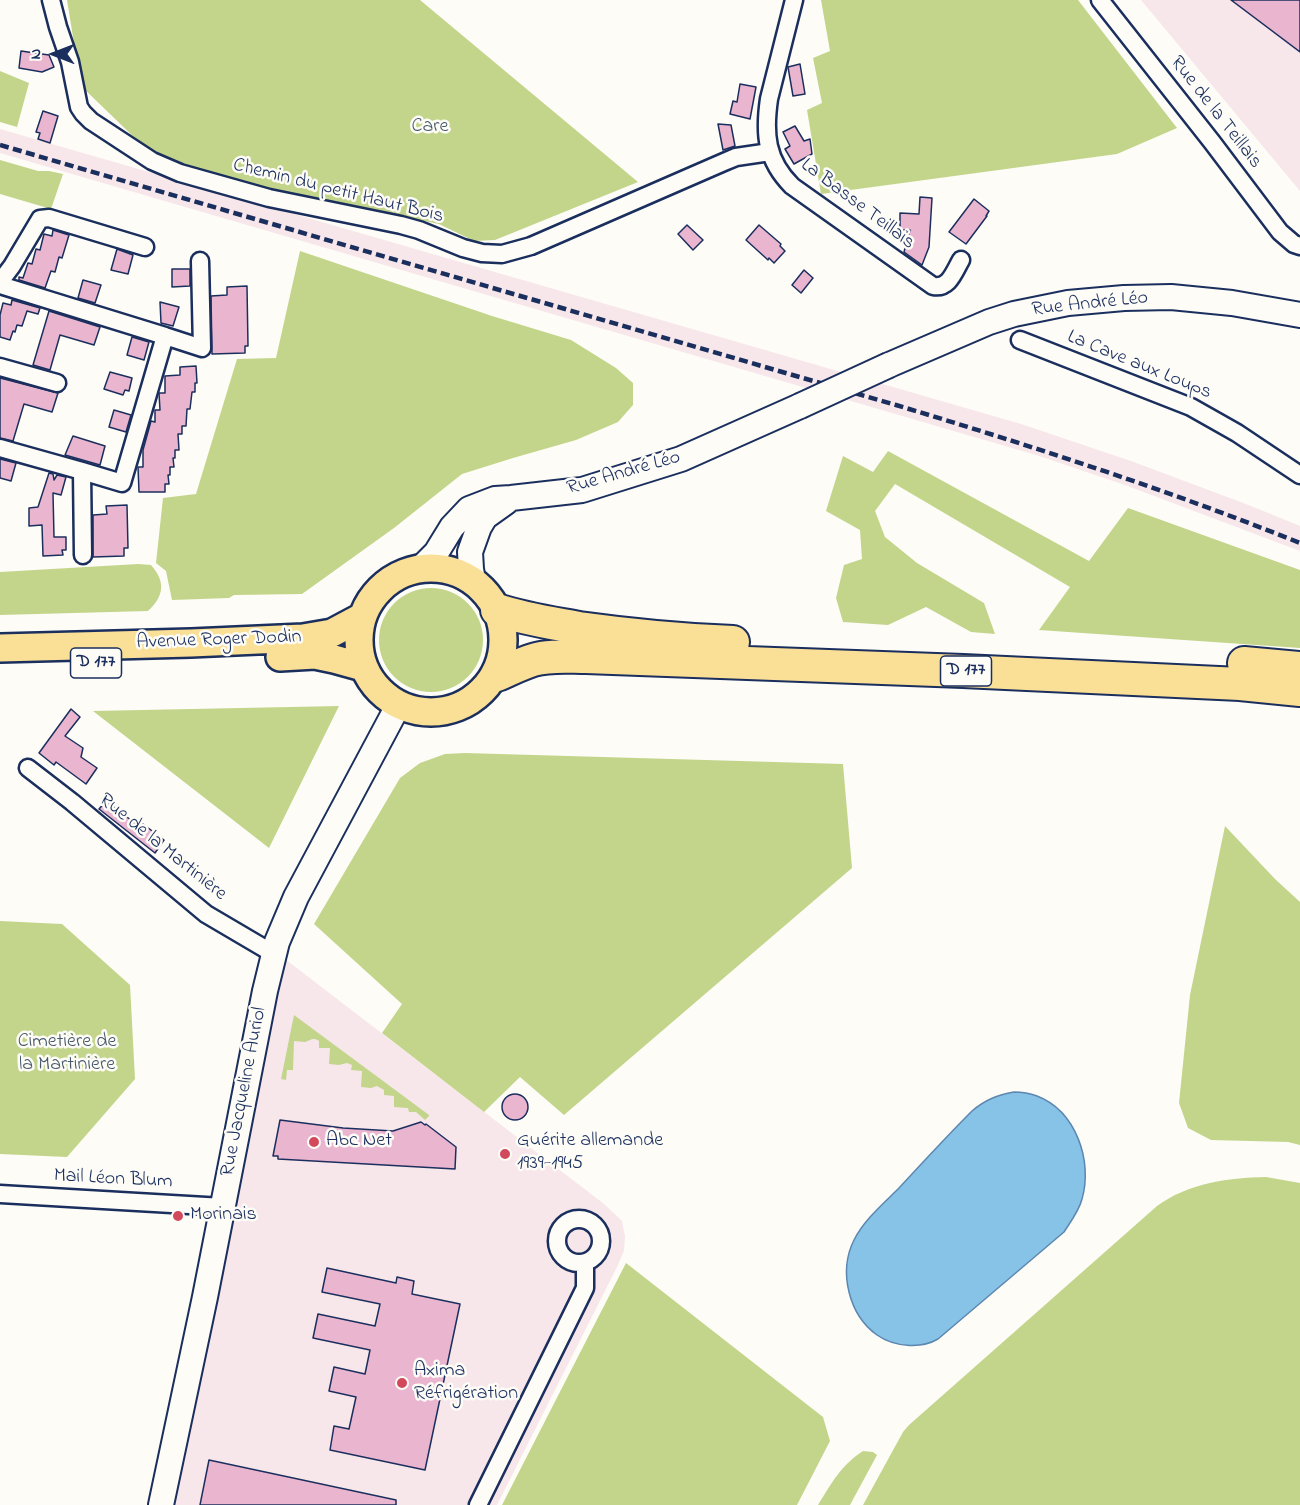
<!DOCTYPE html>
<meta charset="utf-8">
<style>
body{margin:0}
#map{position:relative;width:1300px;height:1505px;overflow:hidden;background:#fdfcf7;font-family:"Indie Flower",sans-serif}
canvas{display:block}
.north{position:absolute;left:24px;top:24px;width:60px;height:60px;-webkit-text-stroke:4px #fdfcf7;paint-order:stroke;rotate:270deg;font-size:16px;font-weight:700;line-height:24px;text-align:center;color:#1b2f5e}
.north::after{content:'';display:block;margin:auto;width:21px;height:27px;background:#1b2f5e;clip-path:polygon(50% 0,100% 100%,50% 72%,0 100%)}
</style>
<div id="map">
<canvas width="1300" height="1505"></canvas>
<div class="north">N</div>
</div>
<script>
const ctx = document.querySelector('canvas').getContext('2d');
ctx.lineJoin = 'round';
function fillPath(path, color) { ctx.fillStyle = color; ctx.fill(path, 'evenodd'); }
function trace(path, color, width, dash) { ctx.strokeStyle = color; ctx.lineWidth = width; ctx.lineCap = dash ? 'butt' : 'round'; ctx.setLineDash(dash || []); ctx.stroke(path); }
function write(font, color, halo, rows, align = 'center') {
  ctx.font = font + ' "Indie Flower",sans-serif'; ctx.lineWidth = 5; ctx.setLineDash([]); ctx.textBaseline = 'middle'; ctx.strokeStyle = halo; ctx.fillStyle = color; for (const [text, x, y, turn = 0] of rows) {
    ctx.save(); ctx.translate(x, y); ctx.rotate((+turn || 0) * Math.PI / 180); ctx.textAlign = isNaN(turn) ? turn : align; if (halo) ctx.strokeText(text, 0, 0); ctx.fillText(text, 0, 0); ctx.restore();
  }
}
fillPath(new Path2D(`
 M1141 0H1300V191Z
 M0 129 1021 424 1131 461 1246 504 1300 526V551L1125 485 1036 455 0 153Z
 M285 959 604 1204 622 1221 625 1237 624 1251 617 1267 497 1505H172Z`), '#f7e7eb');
fillPath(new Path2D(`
 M67 0H420L638 182 495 240 474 241 439 224 260 188 178 165 140 143 81 86Z
 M821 0H1078L1177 128 1117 154 821 194 807 110 822 103 813 58 830 51Z
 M0 71 29 83 17 127 0 122Z
 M0 160 38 171H49L63 174 51 209 0 194Z
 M300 251 492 316 571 340 616 368 633 383V405L618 422 576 440 513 458 462 474 394 528 302 594 234 595 229 598 172 600 166 571 156 563 163 498 196 494 237 359 276 358Z
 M888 451 1089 561 1128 508 1300 570V648L1039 630 1070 587 895 484 875 511 885 537 917 563 984 603 995 634 971 632 926 607 888 625 843 622 836 598 844 565 862 559 860 530 826 511 843 456 873 472Z
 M138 564 151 565C166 582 164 596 148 611L0 615V572Z
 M379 640a52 52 0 1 1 104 0a52 52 0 1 1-104 0Z
 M339 706 269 848 93 711Z
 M465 753 843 764 852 868 564 1115 520 1077 484 1112 382 1033 402 1004 314 924 400 778 420 763 445 754Z
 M1225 826 1275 879 1300 902V1145L1288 1142 1211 1140 1188 1128 1179 1103 1190 995Z
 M0 921 62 924 130 985 135 1079 67 1157 0 1154Z
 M294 1015 429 1115V1116L425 1120 416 1112H409L408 1108 394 1107V1096L384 1095V1090L377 1086 371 1088 361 1087 362 1071 351 1070 352 1065 347 1063 339 1065 329 1064 330 1048H319V1041C313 1037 311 1040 305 1042 302 1042 297 1041 294 1041L293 1070H287L286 1080 281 1079Z
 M1266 1177 1300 1183V1505H863L903 1432 909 1425 1157 1206C1189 1183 1227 1178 1266 1177Z
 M626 1263 823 1417 830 1441 797 1505H502Z
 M863 1451 873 1452 877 1455 850 1505H818C831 1484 841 1465 863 1451Z`), '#c3d58a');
const water = new Path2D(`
 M1014 1092C1022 1092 1029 1093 1037 1096 1076 1111 1093 1161 1082 1199 1079 1211 1071 1221 1064 1232L938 1339C921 1349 894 1347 877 1335 849 1315 838 1272 854 1240 864 1220 883 1204 899 1188 923 1162 947 1136 972 1111 985 1100 997 1095 1014 1092Z`);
fillPath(water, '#87c2e7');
trace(water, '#5c87b0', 1.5);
const building = new Path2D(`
 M1231 0H1300V52Z
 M21 51 49 55 54 67 42 72 19 68Z
 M800 64 805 94 793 96 788 67Z
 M740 84 756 87 750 119 730 114 733 101 737 102Z
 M43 111 58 116 50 143 38 139 40 133 36 132Z
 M718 124 731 125 735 146 723 150Z
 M795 126 804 141 810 139 812 154 794 164 785 149 790 146 783 132Z
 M920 197 932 198 929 247 922 265 904 252 910 230H900V213L919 214Z
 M974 199 989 211 986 216H987L966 244 949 232Z
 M687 225 703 240 693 250 678 234Z
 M759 225 781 244 780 246 785 251 774 263 769 258 768 260 746 240Z
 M53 230 69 235 62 258 59 257 55 272 51 271 45 288 19 280V277L23 278 28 263 32 264 36 249 40 250 44 234 52 236Z
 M117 249 133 255 128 274 111 270Z
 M172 269H190V286L172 287Z
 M804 270 813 278 801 293 792 285Z
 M83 280 101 285 95 303 78 298Z
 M247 286 248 346H245V353L212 354 211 296 227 295V287Z
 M12 300 40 308 38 314 27 311 22 326 17 325 15 332 13 331 10 340 0 337V315L3 303 11 305Z
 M160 302 179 307 173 326 161 323Z
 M49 311 100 327 94 345 60 335 50 370 33 365Z
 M132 337 149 342 144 360 127 355Z
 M196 366 197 383H195V392H192L190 409H187L186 426H182V434H178L179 450H175V458H173L174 467H170V475H168L169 484H165V492H139L138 467H143V450L151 421 155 422V410H160L159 393H165V376L180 375V367Z
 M110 372 132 378 129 391 125 390 123 395 104 389Z
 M0 378 58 393 52 412 24 404 13 441 0 438Z
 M114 410 131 415 126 432 109 427Z
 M73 436 105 446 100 465 65 455Z
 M0 459 16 463 11 481 0 478Z
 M49 473 53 474 54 480 57 475 66 477 61 495 53 493 54 537H66V550H62L63 555 43 556 42 525 29 526V508L38 507Z
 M127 505 128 548H124V556L93 557V515L107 514 106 506Z
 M71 709 80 717 65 736 83 748 81 757 97 768 86 784 56 762 54 765 39 753Z
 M106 801 140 827 143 824 164 840 155 853 99 809Z
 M502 1107a13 13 0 1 1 26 0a13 13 0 1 1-26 0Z
 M280 1120 343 1128 393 1131 421 1122 425 1125 426 1124 456 1147 455 1169 278 1159V1156H273Z
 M327 1268 396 1283 397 1277 414 1281 412 1294 460 1304 425 1470 330 1450 334 1426 349 1429 356 1397 329 1391 334 1367 365 1374 370 1350 313 1338 318 1314 375 1326 380 1304 322 1292Z
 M209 1460 396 1500V1505H200Z`);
fillPath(building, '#eab5cf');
trace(building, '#1b2f5e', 1.5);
const street = new Path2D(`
 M51 0 58 27 70 62 79 107 83 113 91 121 152 161 180 173 269 198 401 225 419 230 463 248 482 253 502 254 531 246 724 162 736 157 770 152
 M794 0 769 99C764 134 766 160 792 186L933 286C949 289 954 272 961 260
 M1100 0 1212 142 1280 232 1294 244 1300 246
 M0 282 12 266 40 219 49 218 145 247
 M0 285 165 336
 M1020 340 1191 407 1237 433 1300 475
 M0 367 57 383
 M0 448 82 471
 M83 555 82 471 122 483 165 336 202 348 200 261
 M28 768 72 802 206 914 274 954
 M0 1194 223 1207
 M557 1241a22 22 0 1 1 44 0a22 22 0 1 1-44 0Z
 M478 1505 585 1288V1263`);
const secondary = new Path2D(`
 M889 365 989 322 1014 314 1068 303 1124 298 1171 297 1232 303 1300 315
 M420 569 436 553 452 527 469 509 495 499 511 498 582 490 681 459 800 406
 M473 581 471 569 470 552 479 527 485 517 506 502
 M161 1505 205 1297 265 991 277 942 296 897 399 704`);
const primary = new Path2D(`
 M359 640a72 72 0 1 1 144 0a72 72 0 1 1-144 0Z
 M0 648 191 643 303 638 332 633 362 617
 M280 657 315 655 334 659 363 667`);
const highway = new Path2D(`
 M497 610C524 619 552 623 579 628 630 635 681 640 733 642
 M1244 663 1300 668
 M497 675C509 670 520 664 533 660 549 655 569 657 586 657L963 671 1240 684 1300 690`);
trace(street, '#1b2f5e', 21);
trace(secondary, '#1b2f5e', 28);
trace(primary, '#1b2f5e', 32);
trace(highway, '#1b2f5e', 36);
trace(street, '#fdfcf7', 16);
trace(secondary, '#fdfcf7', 24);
trace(primary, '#fadf96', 27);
trace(highway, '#fadf96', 32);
trace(new Path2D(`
 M0 145 896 405C1032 446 1168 490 1300 543`), '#1b2f5e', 4.5, [9, 4.5]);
const secondaryBridge = new Path2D(`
 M800 406 889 365`);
trace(secondaryBridge, '#1b2f5e', 28, []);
trace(secondaryBridge, '#fdfcf7', 24);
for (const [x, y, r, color] of [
 [314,1142,6,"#d1495b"],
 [505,1154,6,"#d1495b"],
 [178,1216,6,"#d1495b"],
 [402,1383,6,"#d1495b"]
]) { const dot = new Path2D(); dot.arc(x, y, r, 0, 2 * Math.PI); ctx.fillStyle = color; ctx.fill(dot); trace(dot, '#fdfcf7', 2); }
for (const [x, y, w] of [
 [96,663,51],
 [966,671,51]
]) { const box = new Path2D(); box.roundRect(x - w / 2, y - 15, w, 30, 4.5); ctx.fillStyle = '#fdfcf7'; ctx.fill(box); trace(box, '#1b2f5e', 1.5); }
write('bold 18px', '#1b2f5e', null, [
 ["D 177",96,663],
 ["D 177",966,671]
]);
write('20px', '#1b2f5e', '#fdfcf7', [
 ["Rue de la Teillais",1215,113,52],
 ["Chemin du petit Haut Bois",338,192,14],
 ["La Basse Teillais",857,205,37],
 ["Rue André Léo",1090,305,-6],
 ["La Cave aux Loups",1139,366,22],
 ["Rue André Léo",624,474,-16],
 ["Avenue Roger Dodin",219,641,-2],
 ["Rue de la Martinière",162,848,39],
 ["Rue Jacqueline Auriol",245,1092,-79],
 ["Mail Léon Blum",113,1180,3]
]);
write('20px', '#455869', '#fdfcf7', [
 ["Care",430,128],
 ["Cimetière de",67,1043],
 ["la Martinière",67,1066]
]);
write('20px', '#1b2f5e', '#fdfcf7', [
 ["Abc Net",326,1142],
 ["Guérite allemande",517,1142],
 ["1939-1945",517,1165],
 ["Morinais",190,1216],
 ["Axima",414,1372],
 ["Réfrigération",414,1395]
], 'left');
</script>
